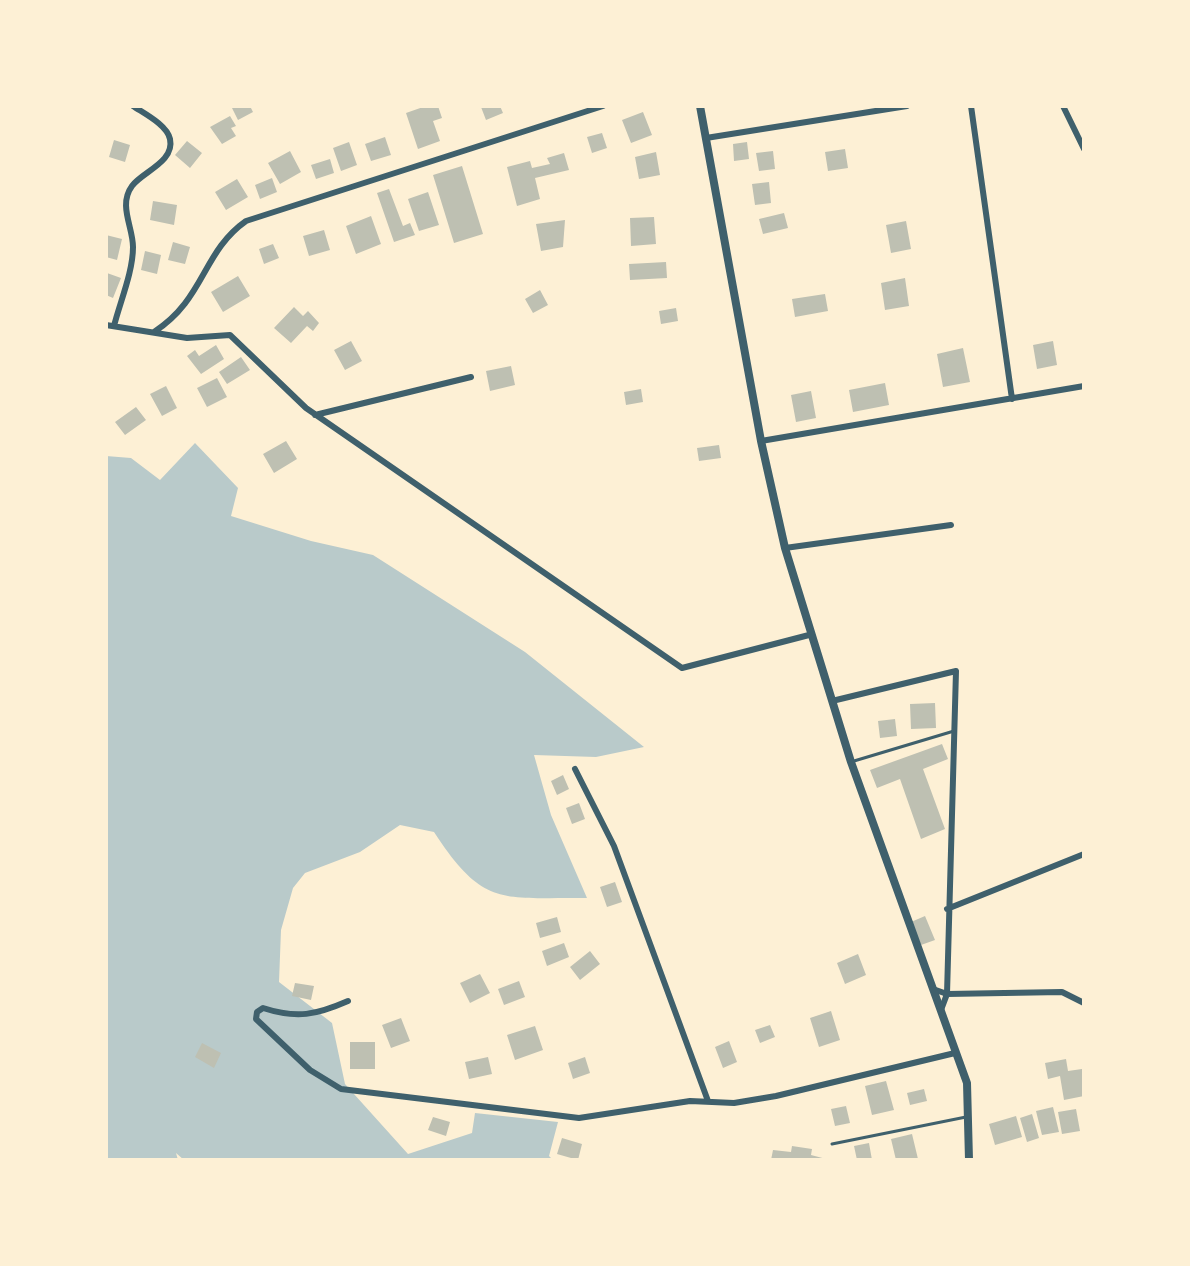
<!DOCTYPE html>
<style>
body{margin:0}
#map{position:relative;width:1190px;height:1266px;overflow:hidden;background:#fdf0d5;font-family:"Fira Sans",sans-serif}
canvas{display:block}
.frame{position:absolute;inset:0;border:108px solid #fdf0d5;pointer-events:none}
</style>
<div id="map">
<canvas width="1190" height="1266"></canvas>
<div class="frame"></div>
</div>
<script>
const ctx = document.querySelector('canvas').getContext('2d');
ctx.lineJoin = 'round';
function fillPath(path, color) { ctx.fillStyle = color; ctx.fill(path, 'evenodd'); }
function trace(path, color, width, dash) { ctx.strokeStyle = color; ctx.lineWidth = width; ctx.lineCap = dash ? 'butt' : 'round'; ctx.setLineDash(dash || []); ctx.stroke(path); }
fillPath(new Path2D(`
 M195 443 238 488 231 516 311 541 373 555 525 652 644 747 596 757 534 755 551 815 587 898C503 897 484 909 434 832L400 825 360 852 305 873 293 888 281 930 279 982 332 1023 345 1084 408 1154 472 1133 475 1113 558 1122 549 1156 553 1160H184L176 1153 178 1160H106V456L131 458 160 480Z`), '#b9caca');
fillPath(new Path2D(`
 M236 106H250L253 112 238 120 232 108Z
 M426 106H438L442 118 433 121 440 141 418 149 406 113Z
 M500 106 503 113 486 120 481 107Z
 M643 112 652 135 631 143 622 120Z
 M230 116 236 126 231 128 236 136 222 144 210 127Z
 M602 133 607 148 592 153 587 137Z
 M385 137 391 155 371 161 365 144Z
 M114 140 130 145 125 162 109 157Z
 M187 141 202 153 190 168 175 155Z
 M349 142 357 165 341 171 333 148Z
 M747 142 749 159 734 161 733 144Z
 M845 149 848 168 828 171 825 152Z
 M290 151 301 172 280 184 268 163Z
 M773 151 775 169 759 171 756 153Z
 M656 152 660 175 639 179 635 157Z
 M564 153 569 170 535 178 540 199 517 206 507 167 530 161 532 168 550 164 547 158Z
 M330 159 334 173 316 179 311 165Z
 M462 166 483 234 454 243 433 175Z
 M272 178 277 192 260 199 255 185Z
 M237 179 248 197 226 210 215 192Z
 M769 182 771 203 755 205 752 184Z
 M389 189 403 226 410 223 415 235 394 242 377 193Z
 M428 192 439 225 419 231 408 199Z
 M153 201 177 205 174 225 150 220Z
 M784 213 788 228 763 234 759 219Z
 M371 216 381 244 356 254 346 226Z
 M654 217 656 244 631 246 630 218Z
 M565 220 563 247 541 251 536 224Z
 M906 221 911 249 891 253 886 225Z
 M324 230 330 250 309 256 303 236Z
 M106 235 122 239 117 260 106 257Z
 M173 242 190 247 185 264 168 260Z
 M273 244 279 258 264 264 259 249Z
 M145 251 161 255 157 274 141 270Z
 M666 262 667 278 630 280 629 264Z
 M107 273 121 278 113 298 106 295Z
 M238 276 250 296 223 312 211 292Z
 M905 278 909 306 885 310 881 283Z
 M540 290 548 305 533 313 525 299Z
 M825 294 828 311 795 317 792 299Z
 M294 307 303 316 308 311 319 323 313 331 307 326 291 343 274 328Z
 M676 308 678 321 661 324 659 311Z
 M351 341 362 361 345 370 334 350Z
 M1053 341 1057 365 1037 369 1033 345Z
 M216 345 224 359 201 374 187 356 195 350 199 356Z
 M963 348 970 382 943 387 937 354Z
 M241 357 250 370 227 384 219 372Z
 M511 366 515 385 490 391 486 371Z
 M217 378 227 397 207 407 197 388Z
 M885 383 889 405 853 412 849 390Z
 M166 386 177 408 162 416 150 394Z
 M641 389 643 402 626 405 624 392Z
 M811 391 816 418 796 422 791 395Z
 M136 407 146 420 125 435 115 422Z
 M286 441 297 459 274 473 263 454Z
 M719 445 721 458 699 461 697 448Z
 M935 703 936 728 911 729 910 704Z
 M895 719 897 736 880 738 878 721Z
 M942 744 948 759 923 769 945 829 921 839 900 779 877 788 870 770Z
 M563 775 569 789 557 795 551 781Z
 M579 803 585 819 572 824 566 808Z
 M615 882 622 902 607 907 600 887Z
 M925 916 935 940 921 945 911 922Z
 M557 917 561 932 540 938 536 923Z
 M564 943 569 957 547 966 542 951Z
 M590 951 600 964 580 980 570 967Z
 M858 954 866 975 845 984 837 963Z
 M480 974 490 993 470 1003 460 983Z
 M519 981 525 997 504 1005 498 989Z
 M295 983 314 986 311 1000 292 996Z
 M831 1011 840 1040 819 1047 810 1018Z
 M401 1018 410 1041 391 1048 382 1025Z
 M770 1025 775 1037 760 1043 755 1030Z
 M535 1026 543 1050 515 1060 507 1035Z
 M729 1041 737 1062 723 1068 715 1047Z
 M350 1042H375V1069H350Z
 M202 1043 221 1053 214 1068 195 1057Z
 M488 1057 492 1074 469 1079 465 1062Z
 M585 1057 590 1073 573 1079 568 1063Z
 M1066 1059 1068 1071 1082 1069 1084 1096 1064 1100 1060 1076 1048 1079 1045 1063Z
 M886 1081 894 1110 872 1115 865 1086Z
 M924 1089 927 1101 910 1105 907 1093Z
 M846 1106 850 1123 835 1126 831 1109Z
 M1053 1107 1059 1132 1042 1135 1036 1111Z
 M1076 1109 1080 1131 1062 1134 1058 1112Z
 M1032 1114 1039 1138 1027 1142 1020 1118Z
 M1016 1116 1022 1137 995 1145 989 1124Z
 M433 1117 450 1122 446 1136 428 1130Z
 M912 1134 918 1159 896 1160 891 1139Z
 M562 1138 582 1144 578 1160 557 1154Z
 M869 1143 872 1160H857L854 1146Z
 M792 1146 812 1149 811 1155 830 1160H771L773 1150 791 1152Z`), '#bec0b2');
trace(new Path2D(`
 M854 761 954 731
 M832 1144 966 1117`), '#3f606c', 3);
trace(new Path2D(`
 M971 106 1012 399
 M1063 106 1084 149
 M706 138 907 106
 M106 325 187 338 230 335 306 408 682 668 809 635
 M114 326C120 302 133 272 133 247 133 227 118 205 132 186 142 172 175 162 170 139 167 125 145 114 133 106
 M154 332C205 299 202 252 246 221L603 106
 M315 415 471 377
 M761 441 1084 386
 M785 548 951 525
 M832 701 956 671 947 994 941 1010
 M575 769 614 846 708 1101
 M947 909 1084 854
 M933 989 947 994 1062 992 1084 1003
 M348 1001C316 1015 297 1019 263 1008L257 1012 256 1019 310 1070 341 1089 579 1118 690 1101 734 1103 776 1096 955 1053`), '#3f606c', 6);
trace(new Path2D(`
 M700 106 761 441 785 548 851 762 967 1083 969 1160`), '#3f606c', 8);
</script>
